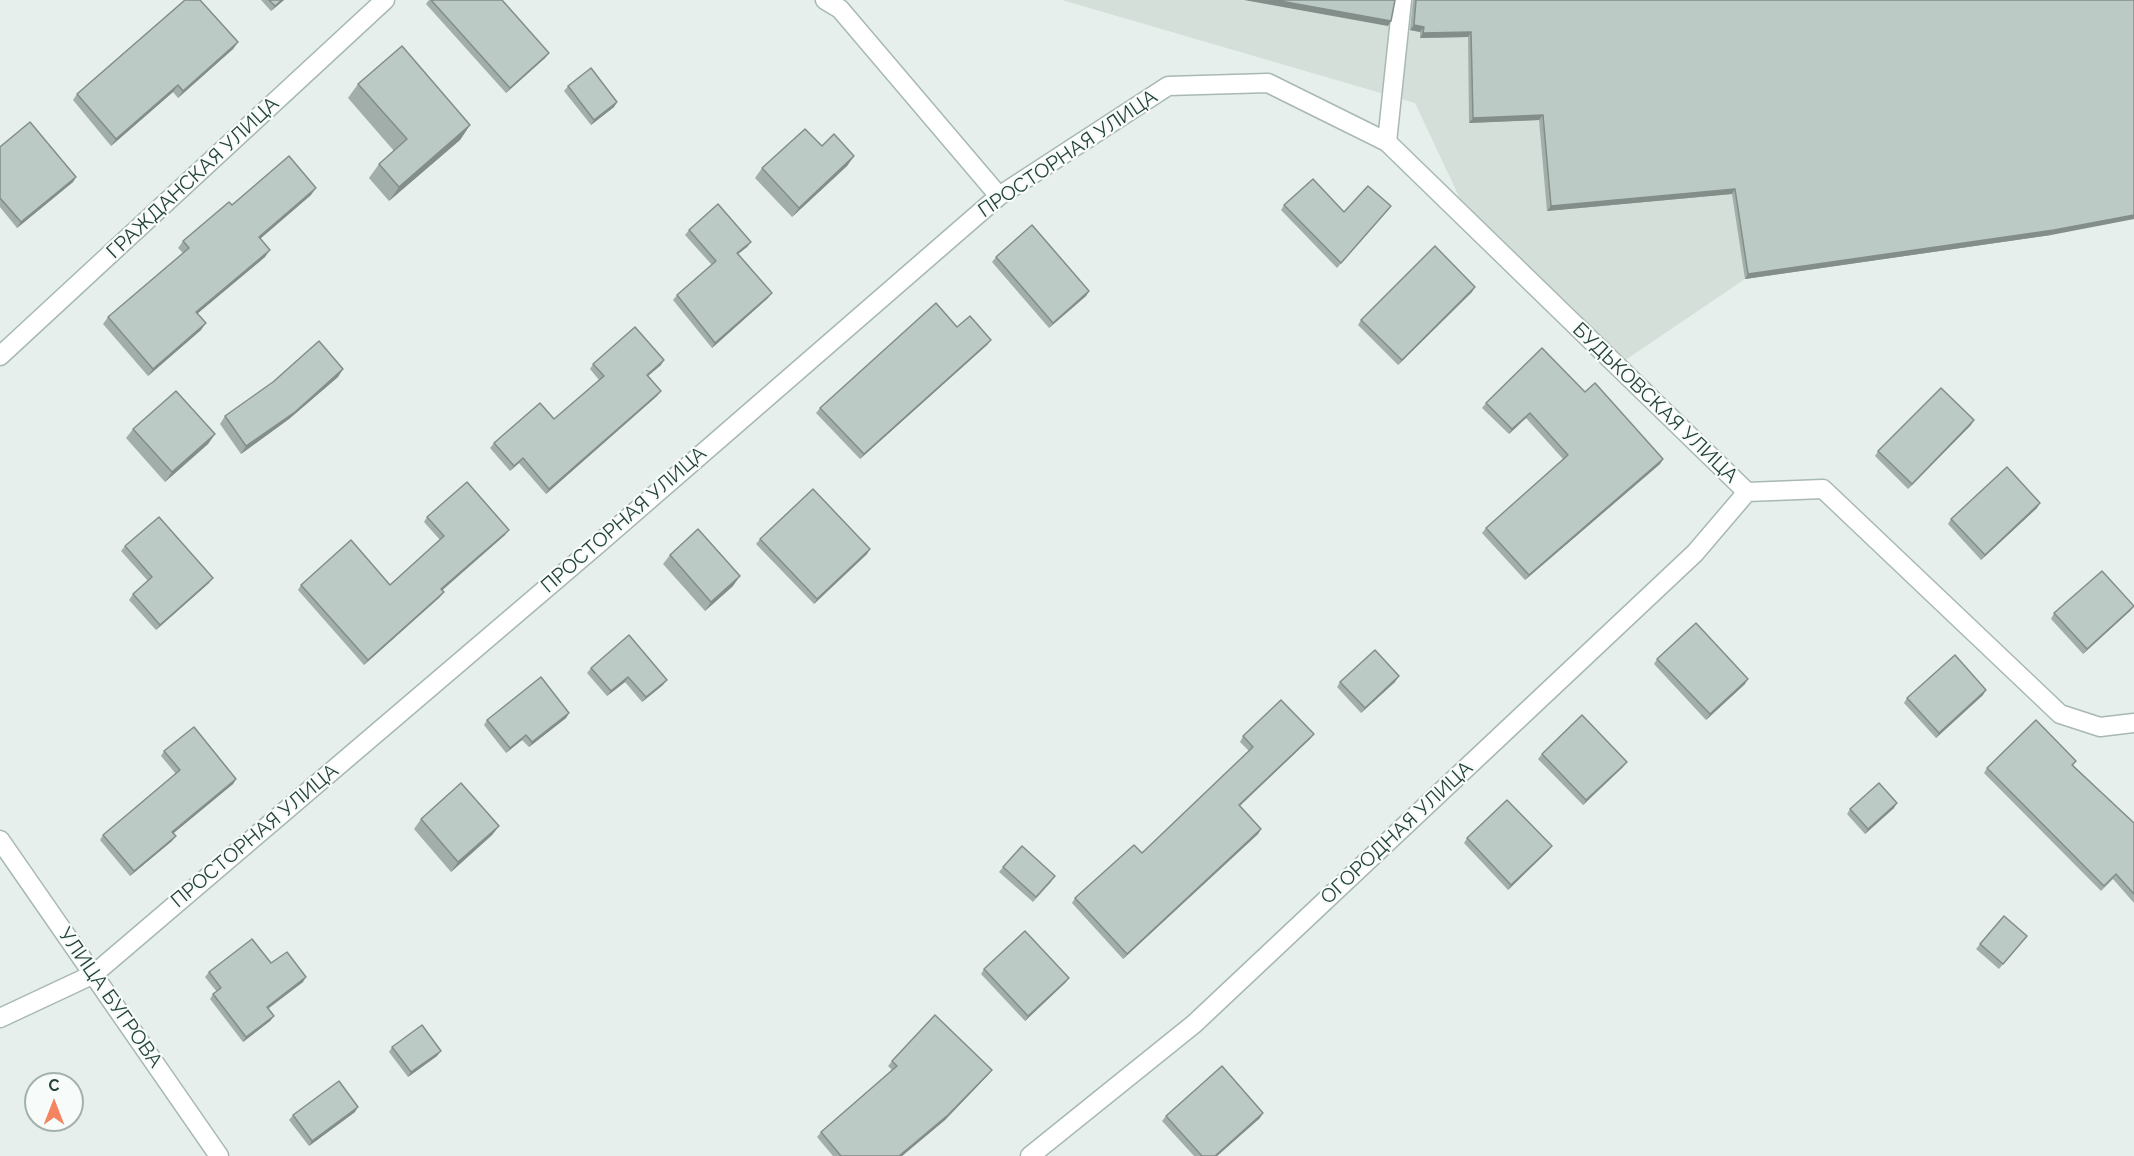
<!DOCTYPE html>
<meta charset="utf-8">
<style>
body{margin:0}
#map{position:relative;width:2134px;height:1156px;overflow:hidden;background:#e6efeb;font-family:Raleway,sans-serif}
canvas{display:block}
.north{position:absolute;left:24px;top:1072px;width:60px;height:60px;box-sizing:border-box;background:#f7fbf9;border:2px solid #a3b1ad;border-radius:50%;rotate:0deg;font-size:16px;font-weight:700;line-height:24px;text-align:center;color:#24423a}
.north::after{content:'';display:block;margin:auto;width:21px;height:27px;background:#f4845f;clip-path:polygon(50% 0,100% 100%,50% 72%,0 100%)}
</style>
<div id="map">
<canvas width="2134" height="1156"></canvas>
<div class="north">С</div>
</div>
<script>
const ctx = document.querySelector('canvas').getContext('2d');
ctx.lineJoin = 'round';
function fillPath(path, color) { ctx.fillStyle = color; ctx.fill(path, 'evenodd'); }
function trace(path, color, width, dash) { ctx.strokeStyle = color; ctx.lineWidth = width; ctx.lineCap = dash ? 'butt' : 'round'; ctx.setLineDash(dash || []); ctx.stroke(path); }
function write(font, color, halo, rows, align = 'center') {
  ctx.font = font + ' Raleway,sans-serif'; ctx.lineWidth = 4.5; ctx.setLineDash([]); ctx.textBaseline = 'middle'; ctx.strokeStyle = halo; ctx.fillStyle = color; for (const [text, x, y, turn = 0] of rows) {
    ctx.save(); ctx.translate(x, y); ctx.rotate((+turn || 0) * Math.PI / 180); ctx.textAlign = isNaN(turn) ? turn : align; if (halo) ctx.strokeText(text, 0, 0); ctx.fillText(text, 0, 0); ctx.restore();
  }
}
fillPath(new Path2D(`
 M1062 0H2134V219L2051 235 1745 279 1624 361 1462 203 1415 103Z`), '#d4dfda');
const lane = new Path2D(`
 M1387 142 1402 0`);
const street = new Path2D(`
 M825 0 840 9 999 196
 M0 356 385 0
 M0 840 219 1156
 M0 1018 94 974 597 545 999 196 1168 86 1268 83 1387 142 1747 492 1823 489 2060 714 2100 727 2134 723
 M1030 1156 1194 1024 1695 553 1747 492`);
trace(lane, '#a8b8b2', 21);
trace(street, '#a8b8b2', 21);
trace(lane, '#fff', 18);
trace(street, '#fff', 18);
fillPath(new Path2D(`
 M261 0H284L271 11Z
 M429 0H502L549 53 545 58 506 93 426 4Z
 M1413 0H2134L2051 235 1745 279 1732 194 1547 211 1539 120 1469 123 1468 37 1420 38V32L1410 30Z
 M238 42 233 49 178 98 173 92 111 146 73 100 77 94Z
 M358 84 470 125 460 140 389 201 369 178 379 164 394 151 348 98Z
 M568 86 617 102 614 107 591 125 564 91Z
 M822 146 854 156 847 166 792 217 755 178 762 168Z
 M0 147 76 177 73 182 17 228 0 207Z
 M311 195 260 239 265 257 198 313 201 330 148 376 103 324 108 317 183 253 178 248 183 241 232 205Z
 M1284 205 1344 212 1387 211 1337 268 1281 210Z
 M689 230 751 242 747 247 738 254 768 298 712 348 673 300 677 295 712 265 685 235Z
 M996 257 1089 291 1086 296 1049 328 992 262Z
 M1472 292 1398 365 1358 325 1361 320Z
 M991 340 987 345 860 459 816 413 820 408Z
 M593 364 661 365 648 376 661 391 657 396 546 494 519 463 510 471 490 448 494 443 554 419 599 380 590 369Z
 M338 377 289 419 241 454 220 424 225 416Z
 M1585 392 1663 459 1660 464 1525 580 1482 533 1486 528 1563 459 1526 418 1509 434 1482 408 1486 403Z
 M1971 425 1908 489 1875 456 1878 451Z
 M133 429 215 434 208 444 165 482 126 438Z
 M2037 508 1981 560 1948 524 1951 519Z
 M427 517 505 535 442 590 440 597 364 665 298 590 301 585H390L440 540 424 522Z
 M760 539 867 554 814 604 756 544Z
 M125 546 209 583 156 630 129 600 133 594 148 581 121 551Z
 M670 555 733 586 705 611 663 564Z
 M2134 606 2130 611 2083 654 2051 619 2054 613Z
 M1657 659 1745 684 1706 720 1654 664Z
 M591 668 663 685 642 702 625 682 607 696 587 673Z
 M1340 682H1395L1361 713 1337 687Z
 M1983 695 1936 738 1904 703 1907 698Z
 M569 713 566 718 529 747 522 740 506 753 484 725 487 720Z
 M1314 734 1310 739 1240 806 1261 829 1258 834 1123 959 1072 903 1075 898 1142 853 1249 751 1240 742 1243 736Z
 M164 751 236 779 233 784 173 833 172 841 130 876 100 840 103 835 176 774 161 756Z
 M1542 754 1623 767 1583 805 1538 759Z
 M2076 761 2073 765 2134 823V903L2113 879 2101 891 1984 773 1987 768Z
 M1894 808 1865 834 1847 814 1850 809Z
 M421 819 499 826 492 835 451 872 414 829Z
 M1467 838 1552 846 1548 851 1508 890 1464 843Z
 M1003 867 1052 881 1033 902 999 872Z
 M2027 936 1999 969 1976 949 1980 944Z
 M271 963 303 982 268 1009 274 1016 270 1021 243 1042 210 999 213 994 217 992 205 977 209 972Z
 M984 969 1069 978 1065 983 1025 1021 981 974Z
 M392 1047 437 1056 408 1077 389 1052Z
 M892 1061 988 1075 945 1120 902 1156H833L817 1137 821 1132 892 1070 888 1066Z
 M355 1112 309 1146 289 1120 293 1115Z
 M1166 1116 1260 1118 1217 1156H1194L1162 1121Z`), '#a1aea9');
fillPath(new Path2D(`
 M282 0H284L271 11 275 6Z
 M1244 0H1275L1391 21 1388 26Z
 M1414 25 1424 27 1420 32 1410 30Z
 M1471 32 1468 37 1420 38 1423 33Z
 M238 42 233 49 178 98 183 91Z
 M549 53 545 58 506 93 510 88Z
 M178 85 173 92 111 146 116 139Z
 M617 102 614 107 591 125 594 120Z
 M1543 115 1539 120 1469 123 1473 118Z
 M470 125 460 140 389 201 399 187Z
 M854 156 847 166 792 217 799 208Z
 M76 177 73 182 17 228 21 222Z
 M316 188 311 195 254 244 259 237Z
 M1735 189 1732 194 1547 211 1551 206Z
 M2134 215V219L2051 235 1745 279 1748 274Z
 M751 242 747 247 733 258 737 253Z
 M270 250 265 257 191 319 196 312Z
 M1475 287 1472 292 1398 365 1402 360Z
 M1089 291 1086 296 1049 328 1053 323Z
 M772 293 768 298 712 348 715 343Z
 M206 323 201 330 148 376 153 369Z
 M991 340 987 345 860 459 864 454Z
 M664 360 661 365 643 380 647 375Z
 M343 369 338 377 289 419 241 454 246 446Z
 M661 391 657 396 546 494 549 489Z
 M1530 413 1526 418 1509 434 1512 429Z
 M1974 420 1971 425 1908 489 1912 484Z
 M215 434 208 444 165 482 172 472Z
 M523 458 519 463 510 471 514 466Z
 M1663 459 1660 464 1525 580 1529 575Z
 M2040 503 2037 508 1981 560 1985 555Z
 M509 530 505 535 438 594 441 589Z
 M870 549 867 554 814 604 817 599Z
 M740 576 733 586 705 611 711 602Z
 M213 578 209 583 156 630 160 625Z
 M444 592 440 597 364 665 368 660Z
 M2134 606 2130 611 2083 654 2087 649Z
 M1399 676 1395 682 1361 713 1365 708Z
 M628 677 625 682 607 696 611 691Z
 M1748 679 1745 684 1706 720 1710 714Z
 M667 680 663 685 642 702 646 697Z
 M1986 690 1983 695 1936 738 1939 733Z
 M569 713 566 718 529 747 532 742Z
 M1314 734 1310 739 1235 810 1239 805Z
 M526 735 522 740 506 753 510 748Z
 M1627 762 1623 767 1583 805 1586 800Z
 M236 779 233 784 169 837 172 832Z
 M1897 803 1894 808 1865 834 1868 829Z
 M499 826 492 835 451 872 458 862Z
 M1261 829 1258 834 1123 959 1127 954Z
 M176 836 172 841 130 876 134 871Z
 M1552 846 1548 851 1508 890 1511 885Z
 M306 977 303 982 263 1012 267 1007Z
 M1069 978 1065 983 1025 1021 1028 1016Z
 M274 1016 270 1021 243 1042 246 1037Z
 M441 1051 437 1056 408 1077 411 1072Z
 M992 1070 988 1075 945 1120 902 1156H899Z
 M358 1107 355 1112 309 1146 312 1141Z
 M1263 1113 1260 1118 1217 1156H1215Z`), '#838d89');
const building = new Path2D(`
 M185 0H200L238 42 183 91 178 85 116 139 77 94Z
 M269 0H282L275 6Z
 M431 0H502L549 53 510 88Z
 M1275 0H1395L1391 21Z
 M1416 0H2134V215L2054 230 1748 274 1735 189 1551 206 1543 115 1473 118 1471 32 1423 33 1424 27 1414 25Z
 M402 46 470 125 399 187 379 164 407 139 358 84Z
 M591 68 617 102 594 120 568 86Z
 M30 122 76 177 21 222 0 198V147Z
 M805 129 822 146 834 134 854 156 799 208 762 168Z
 M289 156 316 188 259 237 270 250 196 312 206 323 153 369 108 317 189 248 183 241 229 202 232 205Z
 M1313 179 1344 212 1368 186 1391 206 1341 263 1284 205Z
 M718 204 751 242 737 253 772 293 715 343 677 295 716 261 689 230Z
 M1032 225 1089 291 1053 323 996 257Z
 M1435 246 1475 287 1402 360 1361 320Z
 M936 303 957 327 970 316 991 340 864 454 820 408Z
 M635 327 664 360 647 375 661 391 549 489 523 458 514 466 494 443 540 403 554 419 604 376 593 364Z
 M319 341 343 369 295 412 246 446 225 416 273 382Z
 M1542 348 1585 392 1595 383 1663 459 1529 575 1486 528 1568 455 1530 413 1512 429 1486 403Z
 M1941 388 1974 420 1912 484 1878 451Z
 M176 391 215 434 172 472 133 429Z
 M2007 467 2040 503 1985 555 1951 519Z
 M467 482 509 530 441 589 444 592 368 660 301 585 351 540 390 585 444 536 427 517Z
 M813 489 870 549 817 599 760 539Z
 M159 517 213 578 160 625 133 594 152 577 125 546Z
 M698 529 740 576 711 602 670 555Z
 M2102 571 2134 606 2087 649 2054 613Z
 M1696 623 1748 679 1710 714 1657 659Z
 M629 635 667 680 646 697 628 677 611 691 591 668Z
 M1375 650 1399 676 1365 708 1340 682Z
 M1955 655 1986 690 1939 733 1907 698Z
 M541 677 569 713 532 742 526 735 510 748 487 720Z
 M1281 700 1314 734 1239 805 1261 829 1127 954 1075 898 1134 845 1142 853 1253 747 1243 736Z
 M1582 715 1627 762 1586 800 1542 754Z
 M2036 720 2076 761 2072 765 2134 823V894L2116 874 2104 886 1987 768Z
 M194 727 236 779 172 832 176 836 134 871 103 835 180 770 164 751Z
 M461 783 499 826 458 862 421 819Z
 M1879 783 1897 803 1868 829 1850 809Z
 M1507 800 1552 846 1511 885 1467 838Z
 M1022 846 1055 876 1036 897 1003 867Z
 M2004 916 2027 936 2003 964 1980 944Z
 M1025 931 1069 978 1028 1016 984 969Z
 M252 939 271 963 287 952 306 977 267 1007 274 1016 246 1037 213 994 221 988 209 972Z
 M935 1015 992 1070 948 1115 899 1156H841L821 1132 897 1066 892 1061Z
 M422 1025 441 1051 411 1072 392 1047Z
 M1222 1066 1263 1113 1215 1156H1202L1166 1116Z
 M339 1081 358 1107 312 1141 293 1115Z`);
fillPath(building, '#bbcac4');
trace(building, '#838d89', 1.5);
write('20px', '#24423a', '#f7fbf9', [
 ["ПРОСТОРНАЯ УЛИЦА",1068,154,-34],
 ["ГРАЖДАНСКАЯ УЛИЦА",193,178,-43],
 ["БУДЬКОВСКАЯ УЛИЦА",1655,403,44],
 ["ПРОСТОРНАЯ УЛИЦА",624,520,-41],
 ["ОГОРОДНАЯ УЛИЦА",1397,833,-43],
 ["ПРОСТОРНАЯ УЛИЦА",255,836,-40],
 ["УЛИЦА БУГРОВА",110,998,55]
]);
</script>
